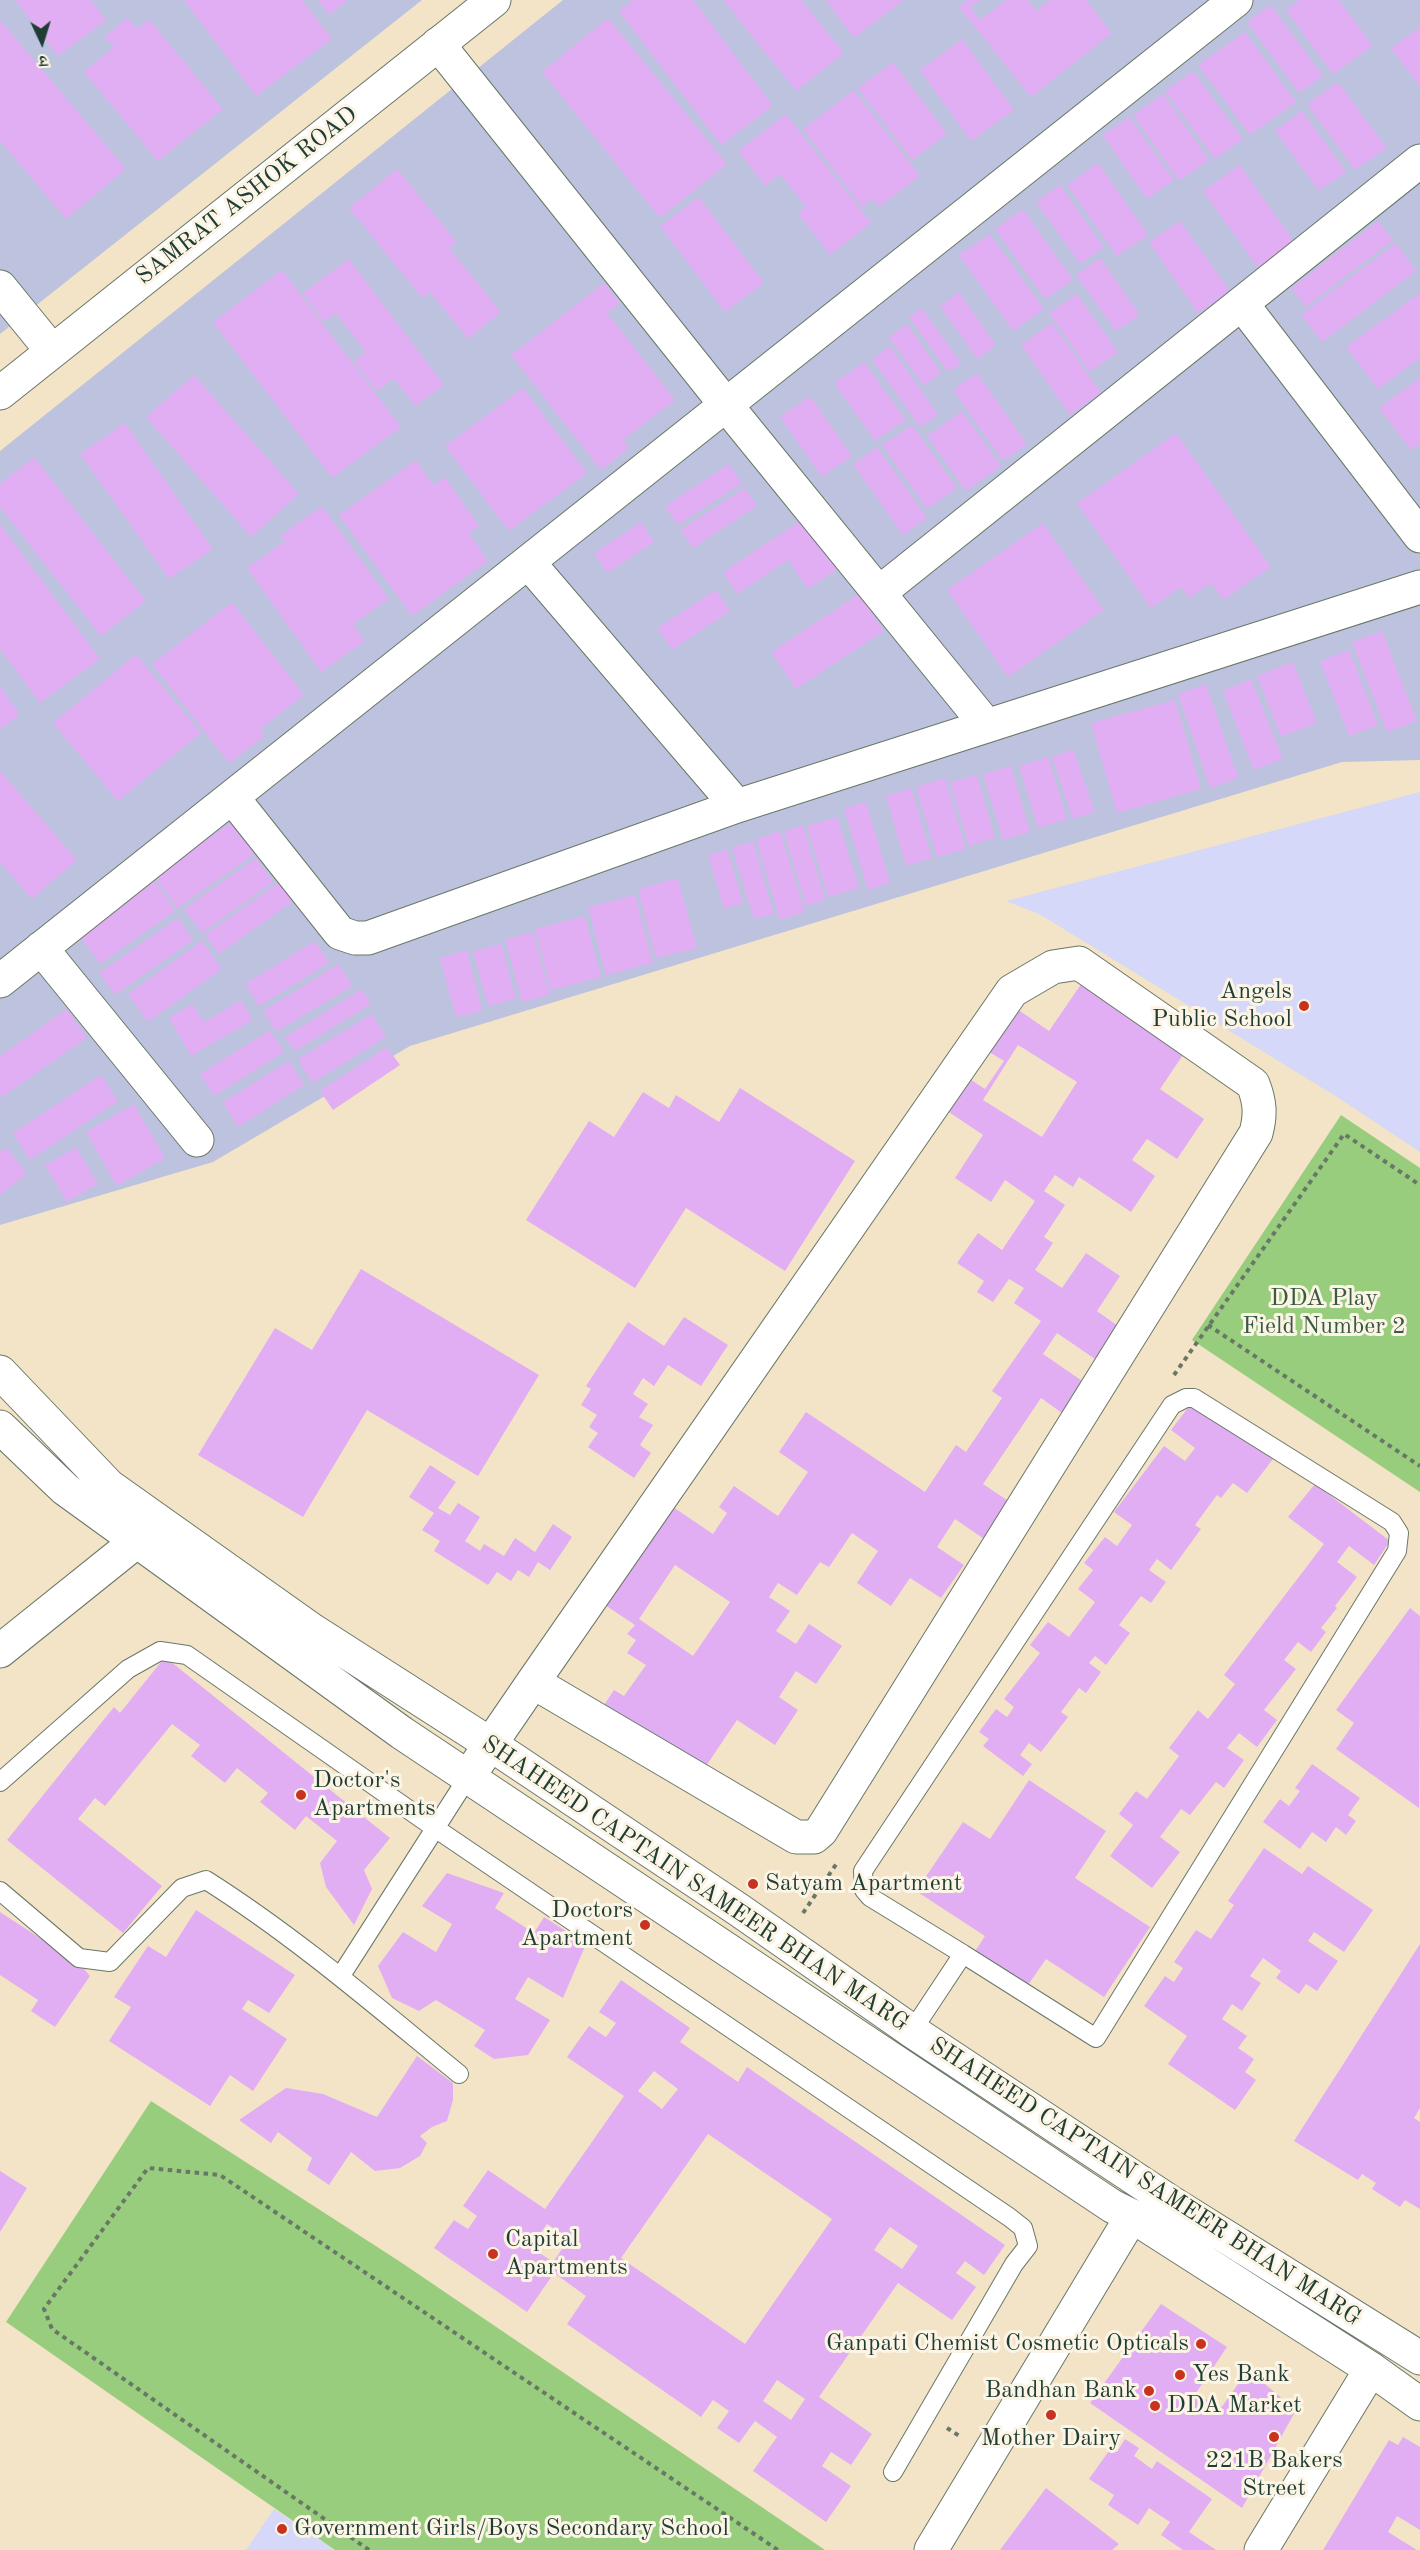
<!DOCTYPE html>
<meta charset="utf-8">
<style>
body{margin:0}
#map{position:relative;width:1420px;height:2550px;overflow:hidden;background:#f3e4c7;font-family:"Old Standard TT","Noto Serif Devanagari",serif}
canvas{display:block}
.north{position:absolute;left:12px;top:12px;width:60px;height:60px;-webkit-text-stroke:4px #fcf5e5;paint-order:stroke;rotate:176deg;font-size:16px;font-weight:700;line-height:24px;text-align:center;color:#1f3d34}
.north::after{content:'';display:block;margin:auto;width:21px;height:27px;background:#1f3d34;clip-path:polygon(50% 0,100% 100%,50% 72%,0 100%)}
</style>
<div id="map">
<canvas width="1420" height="2550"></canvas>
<div class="north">उ</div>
</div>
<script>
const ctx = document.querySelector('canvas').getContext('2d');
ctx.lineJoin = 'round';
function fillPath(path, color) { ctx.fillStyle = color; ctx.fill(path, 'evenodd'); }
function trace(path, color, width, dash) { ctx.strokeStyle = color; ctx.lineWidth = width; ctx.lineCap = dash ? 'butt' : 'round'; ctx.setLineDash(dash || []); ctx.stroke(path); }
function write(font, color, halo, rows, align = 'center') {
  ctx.font = font + ' "Old Standard TT",serif'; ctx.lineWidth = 6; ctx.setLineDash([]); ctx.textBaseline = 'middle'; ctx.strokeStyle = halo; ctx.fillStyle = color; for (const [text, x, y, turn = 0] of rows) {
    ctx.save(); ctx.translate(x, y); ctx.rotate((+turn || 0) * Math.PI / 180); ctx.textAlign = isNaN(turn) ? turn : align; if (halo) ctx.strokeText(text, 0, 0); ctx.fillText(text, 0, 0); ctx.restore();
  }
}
fillPath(new Path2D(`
 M1420 792V1152L1337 1097 1041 915 1006 901Z
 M274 2509 335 2550H246Z`), '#d5d8f9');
fillPath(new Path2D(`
 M0 0H422L0 334Z
 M563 0H1420V760L1342 762 410 1046 213 1162 0 1225V451Z`), '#bdc3de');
fillPath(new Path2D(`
 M1341 1115 1420 1168V1492L1192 1340Z
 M151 2101 399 2261 825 2550H335L6 2322Z`), '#98cd7e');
fillPath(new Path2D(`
 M15 0H91L106 20 58 56Z
 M184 0H302L332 39 256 96Z
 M318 0H348L329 15Z
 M633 0H693L773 106 721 145 619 11Z
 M723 0H801L844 53 796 91Z
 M826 0H904L854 38Z
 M968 0H980L970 7 980 20 1006 0H1027L1036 11 1050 0H1086L1112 33 1031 97 959 7Z
 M1299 0H1339L1373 46 1333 74 1286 10Z
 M1271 5 1323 76 1299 93 1247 22Z
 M127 18 137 29 149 19 223 109 158 161 84 72 114 47 105 37Z
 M608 18 727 164 660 218 542 72Z
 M0 20 126 169 66 219 0 141Z
 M1420 27V87L1391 48Z
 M1245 32 1296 102 1250 135 1198 65Z
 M962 39 1014 110 971 141 920 70Z
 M893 62 947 134 912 160 858 88Z
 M1193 71 1243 139 1215 159 1165 91Z
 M1338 82 1387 148 1355 170 1307 104Z
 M854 90 920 176 879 207 873 199 862 207 803 129Z
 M1163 94 1209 160 1179 181 1133 115Z
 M1302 111 1346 172 1319 191 1275 131Z
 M786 114 871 223 830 255 798 213 806 207 780 174 765 186 738 151Z
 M1129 117 1174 180 1147 199 1103 135Z
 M1098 163 1148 235 1117 256 1067 185Z
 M1240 165 1297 246 1261 272 1203 191Z
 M397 169 457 242 449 248 501 312 468 339 430 292 422 298 349 208Z
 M1060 185 1104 247 1080 264 1036 202Z
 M699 197 764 283 725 312 660 226Z
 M1023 209 1073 280 1045 299 995 229Z
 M1180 221 1230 291 1198 313 1149 242Z
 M1378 221 1393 240 1306 307 1291 288Z
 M990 234 1044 309 1013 331 959 255Z
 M1396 243 1416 271 1322 342 1301 315Z
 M1100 258 1140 315 1116 331 1076 275Z
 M349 259 444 385 415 406 394 378 377 391 354 361 366 352 336 313 324 322 303 293Z
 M282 270 401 427 332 478 213 322Z
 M604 283 620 303 607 313 675 400 623 440 629 448 601 470 511 355Z
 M959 292 996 345 977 359 940 306Z
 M1420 293V358L1378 389 1346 347Z
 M1077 294 1118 352 1090 372 1049 313Z
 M922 308 961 363 948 372 909 317Z
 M1052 323 1101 393 1070 415 1021 345Z
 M907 324 941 373 924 386 889 337Z
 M890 346 938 415 920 427 872 359Z
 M864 362 906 420 875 441 834 383Z
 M977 373 1027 444 1003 461 953 390Z
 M194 375 299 494 251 537 146 417Z
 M1420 378V443L1411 450 1379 408Z
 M523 388 587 473 509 531 445 446Z
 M810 396 852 456 822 477 780 417Z
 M962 411 1001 466 966 491 927 436Z
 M125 423 213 549 169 579 80 454Z
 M912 425 957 488 927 509 882 445Z
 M1176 433 1271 567 1223 600 1211 583 1189 598 1181 587 1151 608 1077 503Z
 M877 447 927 518 903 535 853 464Z
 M34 457 146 601 101 636 0 507V484Z
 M416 460 433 485 445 477 479 526 469 533 488 561 412 616 339 515Z
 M729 464 742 483 678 525 665 506Z
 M745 488 757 506 693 548 680 530Z
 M322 506 389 599 353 624 365 641 321 672 247 568 285 541 281 535Z
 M803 519 837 570 808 589 788 560 737 594 723 572Z
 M641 522 654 542 607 573 594 553Z
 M1043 523 1104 610 1008 677 947 590Z
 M0 524 100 659 40 703 0 649Z
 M716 590 730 611 672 650 657 628Z
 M859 594 884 631 796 689 771 652Z
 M232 602 304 695 260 729 265 736 229 763 152 664Z
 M1382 631 1417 721 1387 732 1352 642Z
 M1349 650 1378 725 1349 736 1320 661Z
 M136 654 201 733 118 801 53 723Z
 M1293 662 1317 723 1281 737 1257 676Z
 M1251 679 1283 759 1254 770 1223 691Z
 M1206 684 1238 778 1210 788 1178 694Z
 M0 686 20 715 0 729Z
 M1175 700 1201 789 1117 813 1091 723Z
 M1073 749 1095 812 1073 819 1052 757Z
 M1048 757 1067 819 1038 828 1019 766Z
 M1011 766 1030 832 1003 840 983 774Z
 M0 771 77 860 32 899 0 862Z
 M977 775 995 838 969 846 950 782Z
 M945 778 966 849 937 857 916 787Z
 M911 788 932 858 906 866 886 796Z
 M866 802 890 883 868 890 844 808Z
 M837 817 859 888 828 897 807 826Z
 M236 819 259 851 177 908 154 876Z
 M803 825 825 900 806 906 784 831Z
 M780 831 805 912 780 920 756 839Z
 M753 842 774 914 754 919 732 847Z
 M727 849 743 903 724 909 708 855Z
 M256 858 273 882 202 933 184 909Z
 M678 878 697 948 656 958 638 889Z
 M155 881 175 911 100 964 79 934Z
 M281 881 295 900 219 954 205 935Z
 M635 895 653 963 606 975 588 907Z
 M585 916 601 977 551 990 535 929Z
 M178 918 193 940 115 995 99 973Z
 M533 932 550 995 522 1002 505 939Z
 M202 941 222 969 148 1022 128 994Z
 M315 941 329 963 259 1006 245 984Z
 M501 944 516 999 488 1006 473 951Z
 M467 950 482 1011 456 1017 440 958Z
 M339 964 352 986 276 1032 263 1011Z
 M1086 977 1189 1046 1160 1089 1204 1119 1177 1159 1147 1139 1132 1160 1155 1176 1131 1212 1079 1177 1073 1187 1055 1175 1044 1191 1065 1205 1044 1237 1053 1243 1035 1270 1062 1288 1086 1253 1120 1276 1097 1311 1118 1326 1095 1359 1057 1333 1043 1354 1088 1385 1066 1416 1041 1398 983 1484 1013 1504 987 1541 955 1519 937 1547 964 1565 941 1598 910 1578 891 1606 857 1583 878 1551 852 1533 829 1567 820 1562 797 1595 778 1583 769 1597 790 1611 776 1631 796 1644 809 1624 842 1646 816 1684 796 1671 779 1697 798 1710 775 1745 737 1720 702 1772 600 1711 614 1690 624 1696 646 1665 627 1653 636 1640 627 1634 635 1625 602 1603 670 1505 713 1534 727 1513 719 1507 734 1486 778 1516 808 1472 779 1452 806 1412 925 1492 956 1445 966 1452 1002 1398 992 1391 1041 1321 1014 1303 1024 1288 1009 1279 993 1302 977 1292 984 1281 957 1263 978 1233 1002 1250 1035 1201 1005 1180 991 1202 955 1178 983 1135 940 1106 962 1074 985 1089 1004 1061 981 1047 1010 1004 1049 1031ZM1018 1045 1077 1082 1042 1137 983 1100ZM675 1565 730 1602 693 1656 639 1619Z
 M362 989 371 1004 295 1051 285 1037Z
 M241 1000 253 1020 191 1056 169 1018 192 1004 204 1022Z
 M67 1009 87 1038 2 1097 0 1094V1056Z
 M372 1014 386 1037 312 1083 298 1059Z
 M270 1030 284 1052 214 1096 200 1074Z
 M387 1047 400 1065 333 1110 320 1091Z
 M289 1061 304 1085 238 1127 223 1102Z
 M101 1075 118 1101 30 1160 13 1133Z
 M740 1088 855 1161 785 1271 686 1208 635 1288 526 1220 589 1121 614 1137 643 1092 669 1108 676 1095 719 1122Z
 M134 1104 165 1158 117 1186 86 1132Z
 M6 1147 27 1174 0 1195V1152Z
 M76 1147 98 1184 67 1202 45 1165Z
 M361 1269 539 1375 478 1476 367 1410 303 1517 198 1455 275 1328 312 1350Z
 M684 1317 728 1345 701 1386 668 1365 654 1386 643 1378 633 1394 648 1404 639 1417 653 1425 640 1445 651 1453 634 1478 588 1447 598 1433 589 1427 597 1415 581 1405 591 1389 586 1386 628 1322 664 1346Z
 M1194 1400 1273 1459 1247 1493 1233 1483 1221 1498 1217 1495 1195 1525 1201 1529 1171 1570 1157 1559 1149 1570 1166 1582 1151 1603 1141 1596 1119 1625 1130 1633 1106 1665 1095 1656 1089 1663 1101 1672 1086 1693 1079 1688 1061 1712 1068 1717 1041 1752 1029 1743 1020 1755 1032 1764 1023 1776 983 1746 989 1739 979 1732 996 1709 1007 1717 1014 1707 1004 1699 1040 1653 1030 1645 1048 1622 1069 1637 1095 1602 1078 1589 1093 1570 1084 1563 1105 1537 1117 1546 1132 1525 1114 1512 1164 1446 1185 1461 1195 1448 1171 1430Z
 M430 1465 456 1482 438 1508 450 1515 458 1503 480 1517 465 1541 480 1551 484 1544 504 1556 515 1538 535 1552 553 1524 572 1537 550 1570 538 1562 529 1577 518 1570 511 1581 497 1572 488 1585 434 1551 440 1541 422 1530 434 1513 409 1497Z
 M1315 1484 1390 1541 1374 1565 1349 1546 1337 1562 1357 1577 1335 1606 1337 1608 1321 1628 1326 1632 1311 1652 1298 1642 1284 1660 1296 1669 1264 1710 1277 1720 1257 1747 1239 1733 1227 1748 1244 1760 1224 1788 1216 1782 1190 1815 1181 1809 1160 1837 1180 1852 1152 1888 1110 1856 1133 1825 1119 1814 1136 1791 1147 1799 1179 1756 1169 1748 1198 1710 1208 1719 1235 1684 1224 1675 1324 1544 1288 1517Z
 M1410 1608 1420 1616 1419 1808 1336 1749 1354 1723 1336 1710Z
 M165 1657 390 1838 364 1870 372 1889 354 1925 326 1887 320 1863 337 1841 306 1816 295 1830 260 1802 268 1793 237 1768 225 1783 191 1756 200 1745 172 1724 105 1806 95 1798 78 1819 162 1886 123 1933 7 1840 114 1707 120 1713Z
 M1312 1764 1360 1798 1348 1815 1356 1821 1346 1835 1336 1827 1326 1842 1312 1832 1300 1849 1263 1822 1280 1799 1289 1806 1300 1791 1295 1788Z
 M1029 1780 1106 1831 1075 1878 1150 1927 1104 1997 1046 1959 1026 1988 974 1953 985 1936 916 1891 963 1822 990 1839Z
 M1264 1848 1302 1874 1308 1866 1373 1910 1344 1952 1314 1932 1308 1941 1338 1961 1317 1991 1306 1984 1299 1994 1276 1978 1281 1971 1263 1958 1250 1976 1261 1983 1242 2011 1232 2004 1222 2019 1247 2036 1238 2048 1254 2059 1245 2072 1256 2080 1235 2110 1168 2064 1187 2036 1144 2006 1165 1976 1174 1982 1183 1968 1174 1962 1196 1930 1211 1939 1234 1905 1228 1901Z
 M447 1873 504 1893 495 1908 534 1933 544 1917 586 1944 563 1998 528 1977 515 1999 550 2020 528 2055 494 2059 474 2046 485 2030 436 2000 419 2011 392 1998 378 1966 403 1932 436 1952 452 1924 422 1906Z
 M196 1910 295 1975 269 2013 248 2000 242 2009 287 2039 253 2091 230 2075 210 2106 109 2041 131 2007 114 1997 148 1946 166 1957Z
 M0 1912 80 1964 90 1976 55 2027 31 2011 38 2000 0 1975Z
 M1420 1944V2108L1414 2118 1420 2122V2209L1405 2200 1400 2207 1372 2189 1376 2183 1362 2174 1358 2180 1294 2141Z
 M621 1980 690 2028 680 2042 738 2082 747 2067 1005 2245 984 2275 965 2261 956 2273 976 2287 952 2320 898 2283 819 2397 872 2434 851 2465 831 2452 822 2466 851 2486 826 2522 753 2471 777 2437 755 2421 739 2443 717 2428 729 2411 713 2400 701 2417 567 2324 586 2296 554 2273 527 2312 434 2248 454 2220 468 2229 477 2216 463 2206 488 2170 545 2209 624 2096 567 2057 589 2026 606 2037 616 2023 599 2012ZM654 2071 678 2089 662 2109 638 2091ZM708 2134 832 2219 745 2344 621 2258ZM547 2224 569 2239 553 2262 531 2247ZM890 2227 918 2246 902 2269 874 2250ZM777 2380 805 2399 791 2420 763 2401Z
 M417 2056 453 2083V2100L447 2121 432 2127 420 2136 427 2143 420 2156 400 2168 375 2171 351 2152 329 2185 307 2170 312 2158 278 2132 271 2143 239 2120 286 2088 323 2094 377 2117Z
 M0 2171 27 2188 0 2232Z
 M1161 2304 1227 2347 1196 2393 1221 2408 1248 2370 1296 2410 1242 2508 1090 2403Z
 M1403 2437 1420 2447V2530L1397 2516 1388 2532 1417 2550H1323L1389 2440 1398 2445Z
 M1125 2439 1139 2448 1134 2456 1152 2469 1157 2461 1212 2499 1189 2532 1216 2550H1183L1161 2535 1170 2522 1149 2508 1138 2525 1108 2505 1114 2495 1089 2479 1111 2448 1117 2452Z
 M1046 2488 1119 2544 1112 2550H1000Z`), '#e1aef3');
const service = new Path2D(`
 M0 1782 128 1669 160 1651 187 1655 435 1828 1009 2217 1023 2228 1028 2246 1014 2264 893 2472
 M0 1891 79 1958 110 1962 182 1888 206 1880C296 1937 377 2007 459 2074
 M340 1977 468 1777
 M912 2031 963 1954 1096 2038 1397 1551 1399 1533 1392 1522 1194 1398H1186L1172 1405 863 1871 864 1890 870 1897 963 1954`);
const minor = new Path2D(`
 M438 44 726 405 987 726
 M0 287 52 351
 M1242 304 1420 536
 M528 562 737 806
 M880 592 1420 161
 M232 797 340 933 355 938H368L737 806 1420 587
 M41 948 197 1140
 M0 981 1236 0
 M468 1777 533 1682 1012 991 1053 967 1079 963 1253 1084C1260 1102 1261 1114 1256 1133L821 1831 814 1837H796L533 1682
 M931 2550 1132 2216
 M1261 2550 1371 2369`);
const tertiary = new Path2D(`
 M0 393 494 0
 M0 1372 109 1486 312 1630 490 1744 739 1910 912 2031 1172 2203 1420 2358
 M0 1427 65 1489 402 1733 1112 2206 1132 2216 1371 2369 1420 2404
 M0 1651 137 1541 152 1526`);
trace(service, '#697767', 20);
trace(minor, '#697767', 35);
trace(tertiary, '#697767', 35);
trace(new Path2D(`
 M1208 1325 1420 1466
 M1174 1375 1344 1134 1420 1185
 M803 1913 837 1863
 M947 2428 961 2437
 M369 2550 52 2329 44 2309 148 2168 220 2175 778 2550`), '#697767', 4, [4.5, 4.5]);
trace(service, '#fff', 18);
trace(minor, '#fff', 33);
trace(tertiary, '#fff', 33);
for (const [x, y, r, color] of [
 [1304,1006,6,"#c8321e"],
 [301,1795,6,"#c8321e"],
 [753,1884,6,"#c8321e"],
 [645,1925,6,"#c8321e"],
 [493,2254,6,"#c8321e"],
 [1201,2344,6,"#c8321e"],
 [1180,2375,6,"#c8321e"],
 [1149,2391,6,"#c8321e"],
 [1155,2406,6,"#c8321e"],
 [1051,2415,6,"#c8321e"],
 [1274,2437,6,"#c8321e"],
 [282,2529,6,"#c8321e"]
]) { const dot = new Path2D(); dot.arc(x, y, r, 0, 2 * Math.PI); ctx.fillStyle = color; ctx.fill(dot); trace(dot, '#fcf5e5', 2); }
write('24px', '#1f3d34', '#fcf5e5', [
 ["SAMRAT ASHOK ROAD",247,196,-38],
 ["SHAHEED CAPTAIN SAMEER BHAN MARG",695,1884,34],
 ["SHAHEED CAPTAIN SAMEER BHAN MARG",1145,2182,33]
]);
write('24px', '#1f3d34', '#fcf5e5', [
 ["Angels",1292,992,"right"],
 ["Public School",1292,1020,"right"],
 ["Doctor's",313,1781],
 ["Apartments",313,1809],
 ["Satyam Apartment",765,1884],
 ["Doctors",633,1911,"right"],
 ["Apartment",633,1939,"right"],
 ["Capital",505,2240],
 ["Apartments",505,2268],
 ["Ganpati Chemist Cosmetic Opticals",1189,2344,"right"],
 ["Yes Bank",1192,2375],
 ["Bandhan Bank",1137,2391,"right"],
 ["DDA Market",1167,2406],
 ["Mother Dairy",1051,2439,"center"],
 ["221B Bakers",1274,2461,"center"],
 ["Street",1274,2489,"center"],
 ["Government Girls/Boys Secondary School",294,2529]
], 'left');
write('24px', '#375a43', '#fcf5e5', [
 ["DDA Play",1324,1299],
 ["Field Number 2",1324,1327]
]);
</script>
